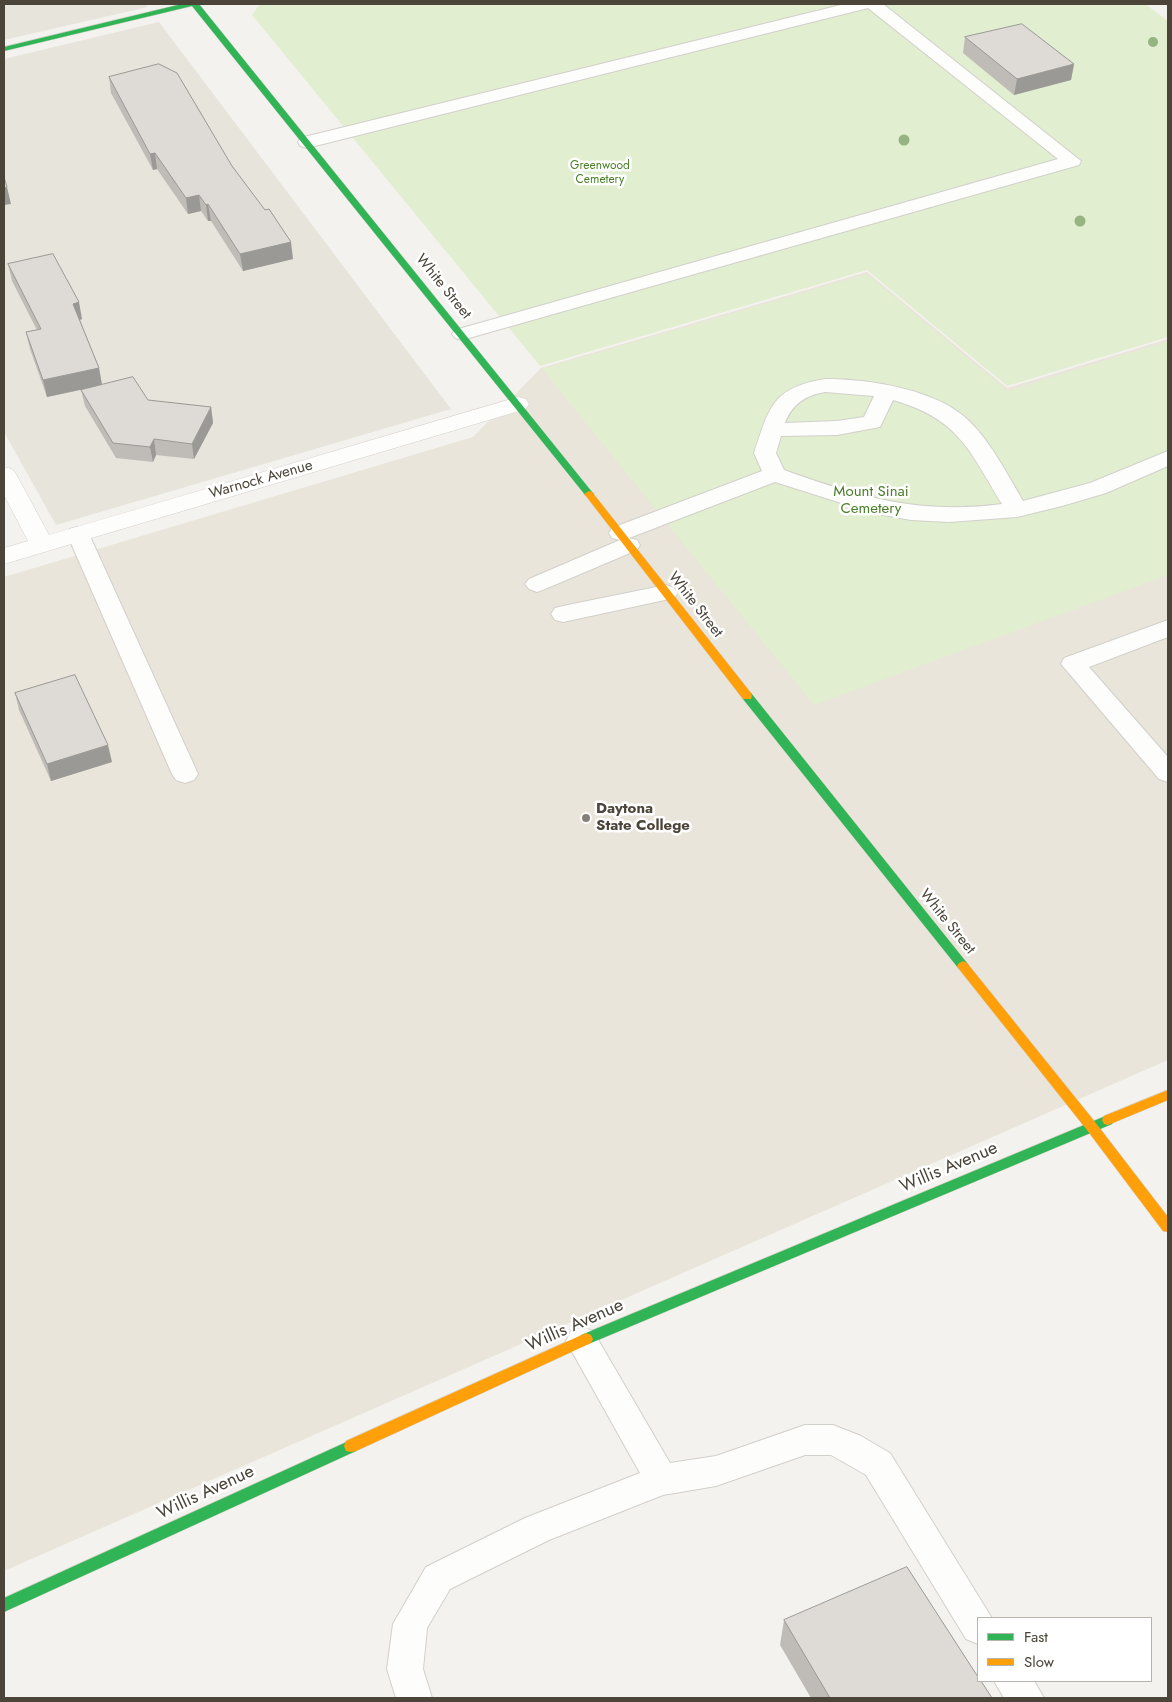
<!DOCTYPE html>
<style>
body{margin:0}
#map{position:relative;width:1172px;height:1702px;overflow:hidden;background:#f4f2ee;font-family:Jost,sans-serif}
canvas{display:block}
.frame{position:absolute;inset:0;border:5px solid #4b4439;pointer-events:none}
.legend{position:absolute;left:977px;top:1617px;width:175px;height:65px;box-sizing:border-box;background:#fff;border:1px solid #b7b4b0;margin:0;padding:6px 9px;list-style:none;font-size:15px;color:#4b4439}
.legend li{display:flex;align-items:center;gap:10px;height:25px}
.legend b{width:25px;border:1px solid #b7b4b0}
</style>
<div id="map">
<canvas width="1172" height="1702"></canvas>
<div class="frame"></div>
<ul class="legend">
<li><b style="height:6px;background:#30b455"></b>Fast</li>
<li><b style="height:6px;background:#ff9f0a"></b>Slow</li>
</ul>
</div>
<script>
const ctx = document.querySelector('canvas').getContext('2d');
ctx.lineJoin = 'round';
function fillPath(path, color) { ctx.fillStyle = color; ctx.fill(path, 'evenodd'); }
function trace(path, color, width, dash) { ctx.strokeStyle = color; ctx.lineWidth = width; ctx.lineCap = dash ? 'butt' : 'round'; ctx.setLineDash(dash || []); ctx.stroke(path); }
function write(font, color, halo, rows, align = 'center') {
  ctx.font = font + ' Jost,sans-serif'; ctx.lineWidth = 5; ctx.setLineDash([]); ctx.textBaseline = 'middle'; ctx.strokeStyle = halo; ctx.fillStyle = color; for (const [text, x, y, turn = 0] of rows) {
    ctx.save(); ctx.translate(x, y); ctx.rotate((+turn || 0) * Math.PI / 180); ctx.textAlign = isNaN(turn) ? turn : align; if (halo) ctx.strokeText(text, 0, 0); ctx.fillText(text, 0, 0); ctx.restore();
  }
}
fillPath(new Path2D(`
 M4 4H145L148 7 4 40Z
 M159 22 451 409 56 525 4 432V59Z`), '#e7e4dc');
fillPath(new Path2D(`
 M867 272 1007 388 1168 339V1060L4 1571V577L473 437 541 368Z`), '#eae5da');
fillPath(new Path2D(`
 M260 4H1145L1168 21V337L1007 386 867 270 540 366 252 15Z
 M867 274 1007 391 1168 341V575L814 705 542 369Z`), '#e1eecf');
const lane = new Path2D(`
 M845 4H883L1081 161 1079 165 462 340 455 338 452 334 455 330 1058 159 868 8 307 148 300 146 298 142 300 138Z
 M825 379C869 379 938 389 970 422 992 444 1007 474 1023 501L1090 483 1168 451V466L1106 493 1062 506 1017 517 949 522 911 520 873 513 775 482 629 538 637 540 640 545 637 550 545 589 537 592 529 589 525 584 529 579 620 540 612 538 609 533 612 528 762 471 754 453C770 406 772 388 825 379ZM825 392 874 396 864 417 837 421 785 423C792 404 806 395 825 392ZM893 400C959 419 969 450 1002 504 921 515 859 497 784 470L776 453 781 436 837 435 880 427Z
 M78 527 86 529 89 534 198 774 194 780 185 783 176 780 172 774 67 534 70 529Z
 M666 585 674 588 678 593 674 598 563 622 555 620 551 614 555 608 563 606Z
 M1168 620V637L1089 667 1168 757V782L1159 779 1061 664 1064 658Z
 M582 1327 593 1331 670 1463 716 1456 805 1425H833L861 1436 890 1453 990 1615 992 1618H978V1644L966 1639 866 1475 831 1455H805L716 1486 663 1495 549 1540 450 1589 427 1628 423 1669 432 1698H396L387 1669 393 1624 426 1567 525 1518 640 1473 566 1341 571 1331Z
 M994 1681H1034L1044 1698H1004Z`);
const street = new Path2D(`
 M518 397 526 399 529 404 526 409 4 564V548L28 541 4 495V467L12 469 16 474 49 535Z`);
const fast = new Path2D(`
 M182 4H199L592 492 594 494 592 496H586L192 6 4 51V47Z
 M747 692 751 693 967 963 969 966 967 969H959L743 699 742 696 743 693Z
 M1108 1115 1112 1116 1114 1120 1112 1124 591 1343 586 1345 581 1343 579 1339 581 1335Z
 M351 1440 356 1441 358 1446 356 1451 4 1612V1598Z`);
const slow = new Path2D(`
 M589 491 592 492 751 693 752 696 751 699H743L586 496 584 494Z
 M963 961 967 963 1095 1122 1168 1217V1232L1163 1231 1087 1130 959 969 957 966 959 963Z
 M1168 1090V1100L1108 1125 1104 1124 1102 1120 1104 1116Z
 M586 1333 591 1335 593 1339 591 1343 356 1451 351 1452 346 1451 344 1446 346 1441Z`);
trace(lane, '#d2d0cb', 2);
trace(street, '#d2d0cb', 1);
trace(fast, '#d3cfc5', 1);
trace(slow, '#d3cfc5', 1);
fillPath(lane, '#fdfdfc');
fillPath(street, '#fdfdfc');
fillPath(fast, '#30b455');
fillPath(slow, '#ff9f0a');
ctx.fillStyle = '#96b382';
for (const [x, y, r] of [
 [1153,42,5],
 [904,140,5.5],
 [1080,221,5.5]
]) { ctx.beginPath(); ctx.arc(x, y, r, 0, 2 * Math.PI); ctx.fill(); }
fillPath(new Path2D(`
 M965 37 1074 64 1071 80 1014 95 963 53Z
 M109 77 232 166 293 259 243 271 211 221H208L201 211 188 214 157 169 153 170 111 93Z
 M8 264 82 319 80 320 99 368 102 385 148 400 211 407 213 423 194 459 156 455 153 462 116 458 85 406 81 390 95 387 47 397 30 349 26 332 37 330 12 281Z
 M15 693 112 762 51 781 19 710Z
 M784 1620 992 1698H811L780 1645Z`), '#bfbcb8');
fillPath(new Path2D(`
 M1074 64 1071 80 1014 95 1017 79Z
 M155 153 157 169 153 170 150 154Z
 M7 187 11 204 4 205V188Z
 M199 195 201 211 188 214 186 198Z
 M208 204 211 221H208L206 205Z
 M291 242 293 259 243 271 240 254Z
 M79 302 82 319 77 321 73 304Z
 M99 368 102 385 47 397 43 380Z
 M211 407 213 423 194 459 192 444Z
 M154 439 156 455 153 462 150 447Z
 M108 745 112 762 51 781 47 764Z`), '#9b9996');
const building = new Path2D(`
 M1022 24 1074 64 1017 79 965 37Z
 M159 64 177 73 232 166 265 210 269 209 291 242 240 254 208 204 206 205 199 195 186 198 155 153 150 154 109 77Z
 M4 177 7 187 4 188Z
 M53 254 79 302 73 304 99 368 43 380 26 332 41 329 8 264Z
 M133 377 148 400 211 407 192 444 154 439 150 447 113 443 81 390Z
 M75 675 108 745 47 764 15 693Z
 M907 1567 978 1677V1681H981L992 1698H830L784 1620Z`);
fillPath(building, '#dedbd6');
trace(building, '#9b9996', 1);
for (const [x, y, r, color] of [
 [586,818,5,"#868178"]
]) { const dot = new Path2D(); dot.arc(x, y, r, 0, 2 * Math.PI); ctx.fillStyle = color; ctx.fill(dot); trace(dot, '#fff', 2); }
write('12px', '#4a7f2a', '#fff', [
 ["Greenwood",600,166],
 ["Cemetery",600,180]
]);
write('15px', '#4b4439', '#fff', [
 ["White Street",443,287,51],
 ["Warnock Avenue",261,480,-16],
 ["White Street",695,605,52],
 ["White Street",947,922,51]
]);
write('15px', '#4a7f2a', '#fff', [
 ["Mount Sinai",871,492],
 ["Cemetery",871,509]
]);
write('bold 15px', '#4b4439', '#fff', [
 ["Daytona",596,809],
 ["State College",596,826]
], 'left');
write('18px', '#4b4439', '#fff', [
 ["Willis Avenue",949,1168,-23],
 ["Willis Avenue",575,1326,-24],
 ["Willis Avenue",206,1493,-25]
]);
</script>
